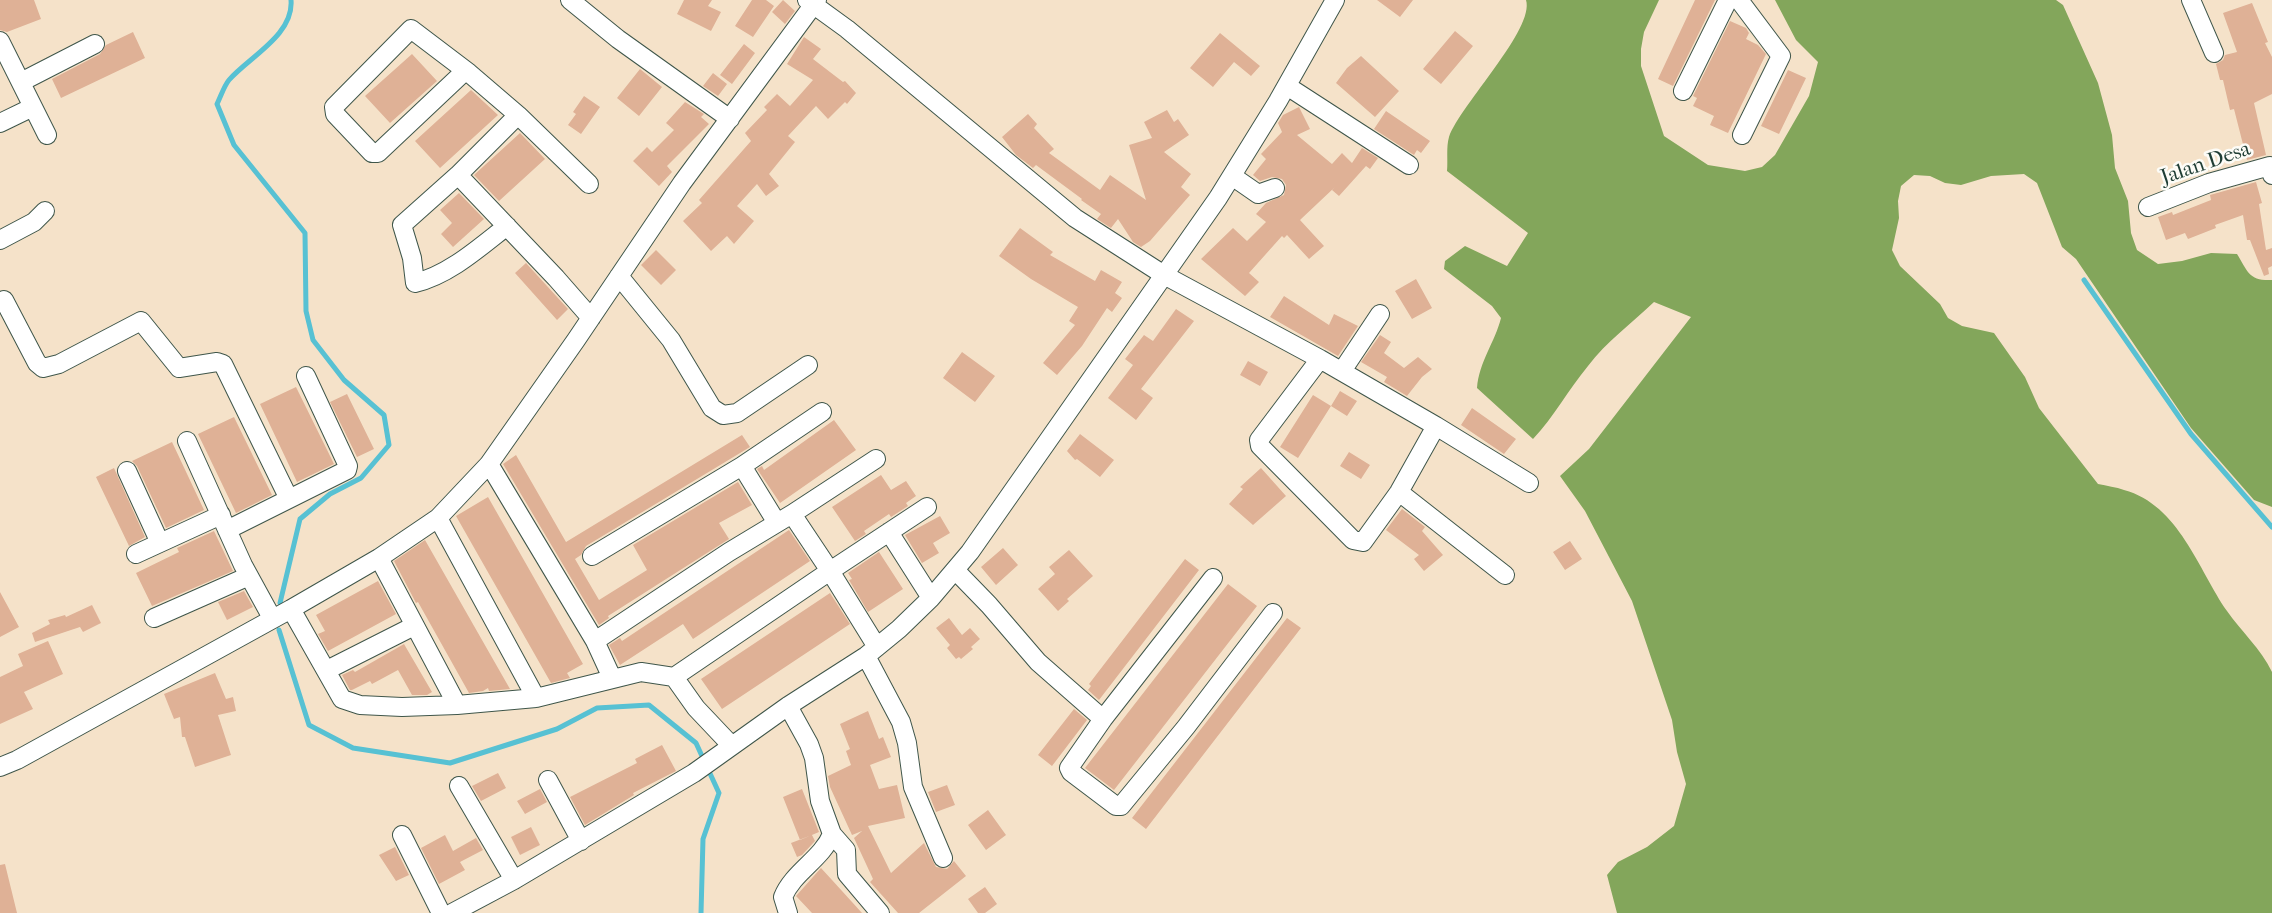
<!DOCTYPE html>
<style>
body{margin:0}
canvas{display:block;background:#f5e2c9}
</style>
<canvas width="2272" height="913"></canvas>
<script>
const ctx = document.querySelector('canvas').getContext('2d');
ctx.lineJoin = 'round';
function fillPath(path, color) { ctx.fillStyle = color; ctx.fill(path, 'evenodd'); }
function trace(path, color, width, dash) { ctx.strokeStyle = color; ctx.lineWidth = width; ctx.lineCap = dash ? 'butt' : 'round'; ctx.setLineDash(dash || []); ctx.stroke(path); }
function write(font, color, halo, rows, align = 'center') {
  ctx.font = font + ' "IM FELL French Canon",serif'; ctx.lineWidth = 5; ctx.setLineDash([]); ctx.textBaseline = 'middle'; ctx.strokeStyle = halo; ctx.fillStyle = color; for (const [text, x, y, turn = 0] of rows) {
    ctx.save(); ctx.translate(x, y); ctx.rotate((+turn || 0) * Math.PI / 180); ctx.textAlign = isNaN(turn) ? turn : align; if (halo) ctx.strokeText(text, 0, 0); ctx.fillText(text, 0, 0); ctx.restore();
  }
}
fillPath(new Path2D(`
 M1526 0H1659L1644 32 1641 49V66L1664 136 1708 165 1745 171 1762 167 1775 155 1809 96 1818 62 1796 40 1775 0H2056L2063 5 2098 83 2112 135 2115 168 2128 201 2131 233 2137 250 2158 264 2182 261 2211 253 2237 254C2248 272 2249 281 2272 280V507L2254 500 2191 428 2076 259 2062 247 2037 183 2024 174 1991 176 1961 185 1945 183 1930 176 1914 175 1901 186 1898 201 1899 218 1892 250 1900 266 1940 304 1948 318 1962 326 1994 333 2025 377 2039 408 2098 484C2107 486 2116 487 2124 490 2179 505 2198 569 2227 611 2241 631 2261 649 2272 672V913H1617L1607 875 1618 862 1647 847 1674 826 1686 784 1677 752 1672 720 1632 601 1585 511 1560 476 1589 449 1691 317 1654 302C1632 323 1606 342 1588 366 1568 390 1554 417 1533 439L1477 388C1479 362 1495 342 1501 318L1492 306 1444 269 1445 261 1465 246 1507 266 1528 233 1447 171C1448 160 1446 147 1449 137 1461 104 1535 29 1526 0Z`), '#83a65b');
trace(new Path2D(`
 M2084 280 2191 434 2272 527
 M280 603 300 519 330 494 361 478 389 445 384 415 344 380 313 340 306 311 305 233 234 145 217 104C221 96 224 86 229 80 249 57 294 35 291 0
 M279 630 309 725 353 748 450 763 557 729 597 708 649 705 696 743 719 793 703 839 701 913`), '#57c1d3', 5);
fillPath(new Path2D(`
 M0 0H34L41 19 7 32 0 30Z
 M684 0H712L708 6 721 12 711 31 677 14Z
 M752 0H766L774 6 753 37 735 26Z
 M783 0 795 11 785 24 772 12Z
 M1377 0H1413L1400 17Z
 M1695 0H1715L1673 86 1658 79Z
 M2252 3 2268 42 2265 43 2272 57V94L2254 103 2266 155 2247 160 2234 109 2230 110 2223 80H2220L2216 64 2223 60 2225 55 2237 52 2223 13Z
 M1730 21 1746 28 1749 33 1746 39 1758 45 1766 54 1728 133 1710 125 1714 116 1693 106 1697 98 1693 96Z
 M1455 31 1473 46 1441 84 1423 69Z
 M133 32 145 58 61 98 52 79 100 54 106 45Z
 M1220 33 1260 66 1251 76 1234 62 1213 87 1190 68Z
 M804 37 821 49 813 59 843 82 845 81 856 93 847 104 845 102 828 119 816 106 788 136 795 142 769 174 779 186 766 196 757 184 737 206 754 221 734 244 727 236 711 251 683 221 702 203 699 200 751 141 745 133 767 110 764 107 777 94 790 106 813 80 787 64Z
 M744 44 755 53 732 84 720 75Z
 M412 54 437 81 390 123 365 96Z
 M1361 56 1399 91 1375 117 1336 83 1347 68Z
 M640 69 662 87 639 116 617 98Z
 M1788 70 1806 78 1779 134 1761 126Z
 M713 73 727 84 718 96 703 86Z
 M471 90 498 115 440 168 415 141Z
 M584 96 600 107 581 134 568 125 576 114 573 112Z
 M685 102 704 114 701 117 709 124 667 166 672 172 659 186 633 161 647 147 652 152 674 130 666 123Z
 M1299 107 1310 129 1297 135 1332 164 1342 153 1352 163 1362 148 1378 158 1370 169 1366 166 1339 196 1332 190 1335 187 1300 220 1324 246 1309 259 1287 235 1284 238 1282 236 1249 273 1259 282 1245 296 1201 259 1233 228 1247 241 1266 222 1256 214 1266 203 1284 195 1286 185 1282 179 1272 177 1260 181 1253 175 1266 159 1261 154 1282 132 1278 123 1283 115Z
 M1167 110 1174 122 1178 119 1189 135 1164 152 1191 174 1181 187 1190 195 1150 241 1141 247 1133 242 1118 219 1111 228 1097 219 1101 214 1081 200 1082 199 1036 165 1033 168 1016 155 1002 137 1028 114 1037 124 1034 128 1054 149 1049 153 1100 190 1110 175 1146 200 1129 145 1152 138 1144 122Z
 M1386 111 1430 141 1421 153 1417 150 1414 155 1374 129Z
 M520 133 545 159 499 201 474 175Z
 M2256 182 2262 203 2259 204 2266 250 2272 248V266L2268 268 2269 274 2264 276 2250 240H2247L2243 215 2215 225 2216 228 2188 239 2185 233 2166 240 2158 217 2172 212 2173 215 2211 200 2210 195Z
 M459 193 484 219 453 247 441 234 452 223 440 210Z
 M1020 228 1053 252 1050 255 1095 281 1101 270 1122 282 1115 293 1122 298 1112 312 1107 308 1082 346 1057 375 1043 363 1075 325 1069 321 1078 307 1031 279 999 256Z
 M656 250 676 270 661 285 641 265Z
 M526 263 568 309 557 320 515 273Z
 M1416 279 1432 308 1412 319 1395 291Z
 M1284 296 1329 325 1334 314 1358 326 1338 356 1270 317Z
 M1176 309 1194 321 1141 389 1153 398 1136 420 1108 398 1133 365 1125 359 1144 335 1153 341Z
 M1380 335 1391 342 1384 353 1404 368 1418 357 1432 369 1422 377 1407 396 1384 382 1387 377 1361 362Z
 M962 352 995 376 975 402 943 378Z
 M1248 361 1268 372 1260 386 1240 375Z
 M296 387 334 464 297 482 260 404Z
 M1340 391 1357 401 1347 416 1331 406Z
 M347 394 374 449 357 457 330 402Z
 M1313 395 1331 406 1298 458 1280 447Z
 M1472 408 1516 439 1504 454 1461 425Z
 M234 417 272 495 236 513 198 434Z
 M834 420 856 450 780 503 757 469 762 466 764 470Z
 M1080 434 1114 460 1100 477 1077 459 1075 460 1067 451Z
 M742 435 750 447 586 546 581 555 575 559 599 600 647 570 633 545 738 482 752 505 719 523 729 539 608 616 609 618 599 625 503 464 516 455 566 542Z
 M172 442 204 510 166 528 137 466 132 461Z
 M1349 452 1370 465 1361 479 1340 466Z
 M114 468 145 537 129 546 96 477Z
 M1261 468 1286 496 1253 525 1229 504 1243 489 1240 487Z
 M881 475 891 490 906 481 916 496 906 503 908 506 891 517 889 514 864 531 866 534 855 541 832 507Z
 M488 497 583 664 567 673 570 678 551 683 456 516Z
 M1402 509 1425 527 1422 531 1443 555 1424 571 1414 559 1419 555 1386 530Z
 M940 516 950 533 933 543 939 553 922 563 905 535Z
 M789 530 810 561 693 639 683 624 620 665 609 645 620 638 622 641Z
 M214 531 233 571 152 606 136 573 179 552 177 548Z
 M425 540 490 654 510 689 489 691 488 688 483 691 469 693 418 602 416 603 394 561Z
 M1570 541 1582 559 1565 570 1553 552Z
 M1003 548 1018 565 996 585 981 567Z
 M1069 550 1093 576 1067 599 1069 601 1058 611 1038 589 1055 574 1049 567Z
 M879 552 903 589 868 612 849 580 852 579 848 573Z
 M1185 559 1199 570 1099 700 1088 690 1091 686 1089 684Z
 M378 581 396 614 328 651 318 634 325 631 316 615Z
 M1228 584 1257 606 1114 790 1085 768Z
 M244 591 253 607 227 620 218 602Z
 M0 592 19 627 0 637Z
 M830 593 850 624 722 709 701 679Z
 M92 605 101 623 83 632 80 627 35 642 32 633 50 624 48 620 65 615 66 617Z
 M949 618 962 635 970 628 980 639 971 647 973 649 961 659 959 657 956 659 947 648 950 645 936 628Z
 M1287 618 1301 628 1146 829 1132 818Z
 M48 641 63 674 24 692 33 709 0 724V677L23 666 18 654Z
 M404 644 432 692 427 695H412L398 670 372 684 370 681 352 690H350L342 675 353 670 355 672Z
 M215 673 226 699 233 697 236 711 218 715 231 755 195 767 185 737H182L180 717 174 719 164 694Z
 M1074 709 1087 720 1052 766 1038 755Z
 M868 711 879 739 883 737 891 757 870 765 879 789 897 785 905 818 868 826 891 873 924 843 936 867 947 869 954 861 966 876 919 913H898L870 882 873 879 854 838 862 831 852 835 830 787 828 776 851 765 846 751 850 749 840 724Z
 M662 745 676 771 633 793 634 795 585 825 570 797 637 763 635 759Z
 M498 773 506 788 481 801 472 786Z
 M947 785 955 805 936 812 928 792Z
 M540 789 547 802 525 814 517 801Z
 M802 789 819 832 800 840 783 797Z
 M988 810 1006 835 986 850 968 825Z
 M531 827 540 845 520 855 511 837Z
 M445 835 453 851 476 838 483 850 460 862 465 870 439 884 421 848Z
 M812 835 815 841 802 855 797 857 791 843Z
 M395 847 409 875 396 881 379 855Z
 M5 864 17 913H0V865Z
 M821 868 832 880 862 913H812L796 896Z
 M985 887 997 904 985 913H978L968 899Z`), '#dfb196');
const minor = new Path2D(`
 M570 0 618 39 730 119
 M807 0 847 29 1075 218 1164 275 1320 359 1436 426 1399 492 1363 542 1353 540 1260 446 1259 440 1320 359
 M1739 0 1781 56 1742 135
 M2191 0 2214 53
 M0 41 47 135
 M465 71 378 153H372L335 114 334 107 411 29 469 73 518 115
 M21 82 95 44
 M1287 86 1409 165
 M1683 91 1728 0
 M0 123 33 107
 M458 175 402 225 412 258 415 283C449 275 480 247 507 226
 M1232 176 1258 194 1275 188
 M589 184 518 115 458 175 556 278 591 318
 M2148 207 2209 183 2270 166 2272 175
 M0 240 34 222 45 211
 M619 276 671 340 712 408 723 415 737 413 808 365
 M4 300 37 363 43 368 59 364 141 321 179 368 217 362 223 364 289 499
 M1342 371 1380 314
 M1436 426 1529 483
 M187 441 243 565 272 618
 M489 464 576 340 682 183 817 0
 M742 466 822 412
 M127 471 160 543
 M1399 492 1505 575
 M792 514 876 459
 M438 518 536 698
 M227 530 347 470 348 466 306 376
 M889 532 931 598
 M136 554 221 515
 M592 556 742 466 777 523
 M379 558 457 705
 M956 571 989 605 1038 662 1103 719 1213 578
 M291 609 379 558 438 518 489 464 595 641 612 678
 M154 618 249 576
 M595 641 729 552 792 514 830 571 674 677
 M877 647 830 571 927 507
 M866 656 901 722 907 743 913 787 943 858
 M327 670 414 626
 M788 706 809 744 814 758 820 801 832 834 846 850 847 874 880 913
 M1103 719 1069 768 1071 772 1116 806H1121L1186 727 1273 613
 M0 767 17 760 291 609 342 699 360 705 402 707 457 705 536 698 641 672 674 677 696 708 731 745
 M548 780 581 841
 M459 786 514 880
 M402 835 441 913
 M452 913 514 880 694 773 788 706 866 656 899 629 931 598 970 552 1218 198 1278 101 1335 0
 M788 913 783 897C793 872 822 859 832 834`);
trace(minor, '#3f564a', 20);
trace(minor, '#fff', 18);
write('21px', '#1f3d34', '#fdfcf7', [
 ["Jalan Desa",2206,164,-19]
]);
</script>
